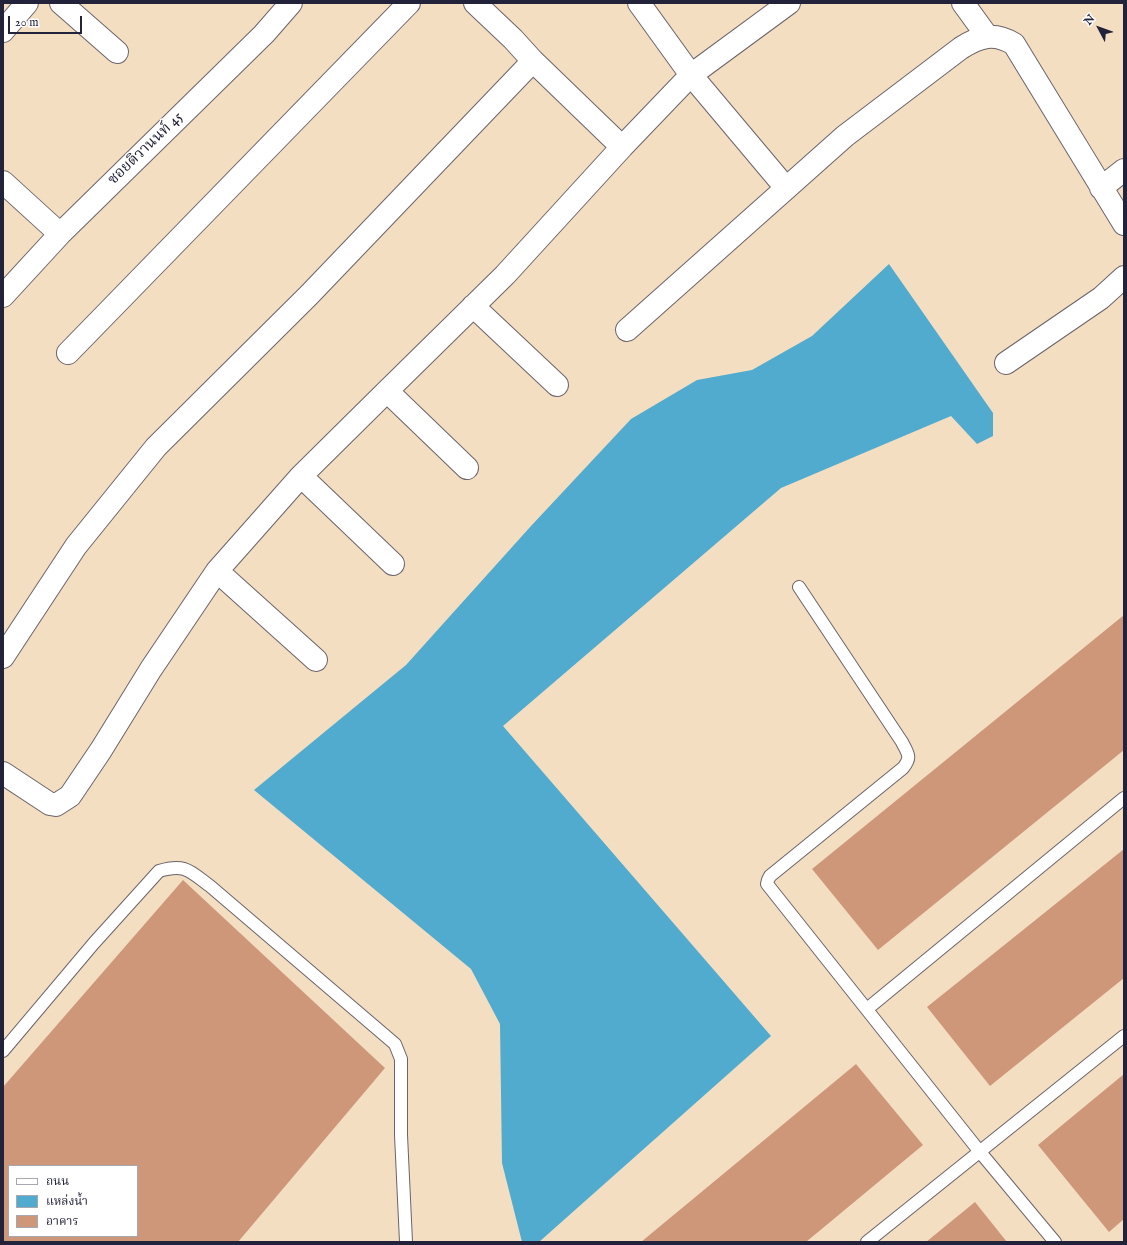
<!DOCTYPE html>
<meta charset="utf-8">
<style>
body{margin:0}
#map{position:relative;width:1127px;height:1245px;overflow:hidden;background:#f3dec2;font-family:"IM FELL English","Noto Serif Thai",serif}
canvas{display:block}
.frame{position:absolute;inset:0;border:4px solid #22223b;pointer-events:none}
.legend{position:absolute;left:8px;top:1165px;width:130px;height:72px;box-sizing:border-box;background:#fff;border:1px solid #a7a7b1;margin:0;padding:5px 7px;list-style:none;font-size:12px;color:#22223b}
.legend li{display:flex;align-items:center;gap:8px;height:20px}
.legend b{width:20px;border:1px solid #a7a7b1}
.north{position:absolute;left:1079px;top:8px;width:40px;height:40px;-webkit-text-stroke:3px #fff;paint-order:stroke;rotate:311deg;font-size:11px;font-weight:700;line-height:16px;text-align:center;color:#22223b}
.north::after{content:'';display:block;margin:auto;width:14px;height:18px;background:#22223b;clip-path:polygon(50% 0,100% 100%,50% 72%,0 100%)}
.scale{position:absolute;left:8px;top:16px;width:74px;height:18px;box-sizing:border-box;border:2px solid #22223b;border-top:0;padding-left:5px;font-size:12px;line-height:14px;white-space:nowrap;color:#22223b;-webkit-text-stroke:3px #fff;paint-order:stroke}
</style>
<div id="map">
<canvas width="1127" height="1245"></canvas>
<div class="frame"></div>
<ul class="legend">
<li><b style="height:5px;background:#fff"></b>ถนน</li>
<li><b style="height:11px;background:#50abce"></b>แหล่งน้ำ</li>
<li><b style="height:11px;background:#cf977a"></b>อาคาร</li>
</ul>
<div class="north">N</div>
<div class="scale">20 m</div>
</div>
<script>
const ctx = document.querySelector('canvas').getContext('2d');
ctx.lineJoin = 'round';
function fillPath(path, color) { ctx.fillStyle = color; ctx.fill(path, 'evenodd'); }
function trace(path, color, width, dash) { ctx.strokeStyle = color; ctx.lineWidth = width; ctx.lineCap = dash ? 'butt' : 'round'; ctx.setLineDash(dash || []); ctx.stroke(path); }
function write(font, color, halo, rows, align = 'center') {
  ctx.font = font + ' "IM FELL English","Noto Serif Thai",serif'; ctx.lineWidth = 3; ctx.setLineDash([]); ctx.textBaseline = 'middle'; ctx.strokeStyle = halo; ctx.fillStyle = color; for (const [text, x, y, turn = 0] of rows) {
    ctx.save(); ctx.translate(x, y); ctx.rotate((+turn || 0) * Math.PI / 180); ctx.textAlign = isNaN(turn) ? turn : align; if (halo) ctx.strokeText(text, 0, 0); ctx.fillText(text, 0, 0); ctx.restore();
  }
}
fillPath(new Path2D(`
 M889 264 993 413V436L977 444 951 416 781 488 503 726 771 1036 539 1242H522L502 1163 500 1024 471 969 254 790 406 665 531 526 631 419 697 380 752 370 812 336Z`), '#50abce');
fillPath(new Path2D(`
 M1124 615V750L878 950 812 869Z
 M1124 849V978L990 1086 927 1007Z
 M183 880 385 1068 238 1242H3V1087ZM9 1166H137V1236H9Z
 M856 1064 923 1145 806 1242H641Z
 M1124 1074V1219L1109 1232 1038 1145Z
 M975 1202 1007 1242H926Z`), '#cf977a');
const lane = new Path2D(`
 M799 587 902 742C908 754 912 757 903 768L770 876 768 880 767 884 980 1152 1055 1242
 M867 1009 1124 798
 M3 1051 94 943 159 871C185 863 190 871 210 886L395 1044 401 1059V1135L406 1242
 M867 1242 1124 1036`);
const street = new Path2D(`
 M61 3 117 52
 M475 3 513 39 533 61 622 147
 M639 3 691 75 786 188
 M963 3 987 36
 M3 31 27 3
 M3 182 60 234
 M1101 188 1124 170
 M3 296 60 234 264 34 291 3
 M473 306 557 385
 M627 330 845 136 961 48C980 36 994 32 1014 44L1124 224
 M68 353 409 3
 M1006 363 1101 298 1124 277
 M467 468 387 391 505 275 622 147 691 75 789 3
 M301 476 393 564
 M217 571 316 660
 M3 657 76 546 156 447 309 295 533 61
 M3 773 50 804 56 805 70 796 101 750 151 669 217 571 301 476 387 391`);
trace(lane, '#6b646a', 14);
trace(street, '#6b646a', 24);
trace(lane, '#fff', 12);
trace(street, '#fff', 22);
write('15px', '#22223b', '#fff', [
 ["ซอยติวานนท์ 45",146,149,-44]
]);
</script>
